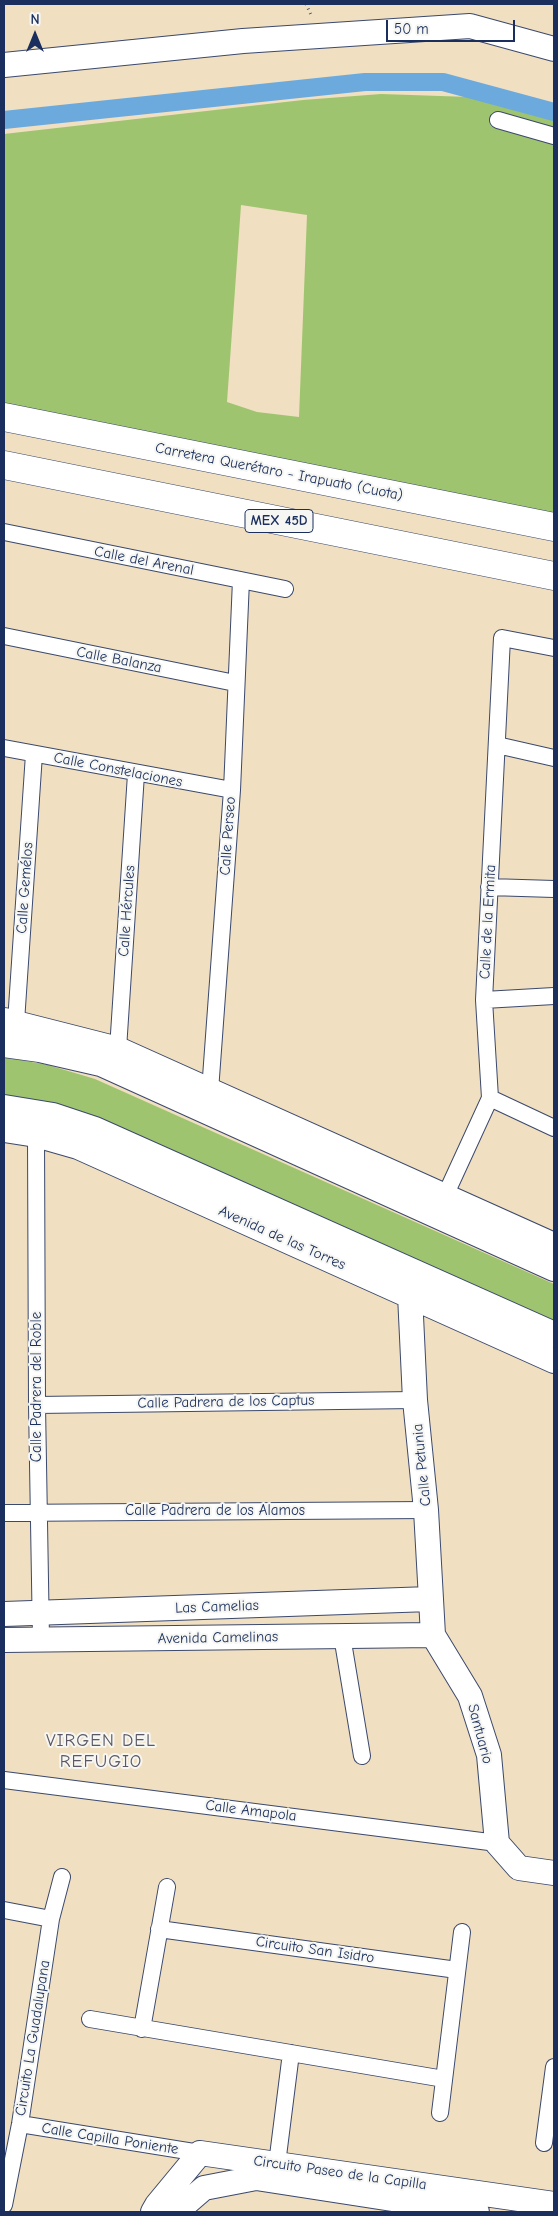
<!DOCTYPE html>
<meta charset="utf-8">
<style>
body{margin:0}
#map{position:relative;width:558px;height:2216px;overflow:hidden;background:#f0dfc0;font-family:"Comic Neue",sans-serif}
canvas{display:block}
.frame{position:absolute;inset:0;border:5px solid #1b2f5e;pointer-events:none}
.north{position:absolute;left:10px;top:10px;width:50px;height:50px;-webkit-text-stroke:4px #f6f6f2;paint-order:stroke;rotate:0deg;font-size:14px;font-weight:700;line-height:20px;text-align:center;color:#1b2f5e}
.north::after{content:'';display:block;margin:auto;width:18px;height:22px;background:#1b2f5e;clip-path:polygon(50% 0,100% 100%,50% 72%,0 100%)}
.scale{position:absolute;left:386px;top:20px;width:129px;height:22px;box-sizing:border-box;border:2px solid #1b2f5e;border-top:0;padding-left:6px;font-size:15px;line-height:18px;white-space:nowrap;color:#1b2f5e;-webkit-text-stroke:4px #f6f6f2;paint-order:stroke}
</style>
<div id="map">
<canvas width="558" height="2216"></canvas>
<div class="frame"></div>
<div class="north">N</div>
<div class="scale">50 m</div>
</div>
<script>
const ctx = document.querySelector('canvas').getContext('2d');
ctx.lineJoin = 'round';
function fillPath(path, color) { ctx.fillStyle = color; ctx.fill(path, 'evenodd'); }
function trace(path, color, width, dash) { ctx.strokeStyle = color; ctx.lineWidth = width; ctx.lineCap = dash ? 'butt' : 'round'; ctx.setLineDash(dash || []); ctx.stroke(path); }
function write(font, color, halo, rows, align = 'center') {
  ctx.font = font + ' "Comic Neue",sans-serif'; ctx.lineWidth = 4; ctx.setLineDash([]); ctx.textBaseline = 'middle'; ctx.strokeStyle = halo; ctx.fillStyle = color; for (const [text, x, y, turn = 0] of rows) {
    ctx.save(); ctx.translate(x, y); ctx.rotate((+turn || 0) * Math.PI / 180); ctx.textAlign = isNaN(turn) ? turn : align; if (halo) ctx.strokeText(text, 0, 0); ctx.fillText(text, 0, 0); ctx.restore();
  }
}
fillPath(new Path2D(`
 M381 94 470 97 554 120V515L4 405V134L303 100ZM241 205 307 215 299 417 257 412 227 402Z
 M4 1057 48 1065 95 1079 554 1284V1323L4 1096Z`), '#9fc46f');
trace(new Path2D(`
 M4 120 365 82H443L554 112`), '#6caade', 18);
const street = new Path2D(`
 M498 120 554 136
 M4 532 285 589
 M4 636 235 683
 M497 745 554 758
 M4 748 232 790
 M489 887 554 889
 M484 1000 554 996
 M16 1022 34 754
 M118 1049 136 774
 M210 1091 232 790 241 580
 M490 1098 554 1128
 M36 1135 37 1405 41 1639
 M445 1196 490 1098 484 1000 502 638 554 648
 M37 1405 415 1400
 M4 1513 426 1510
 M342 1636 362 1756
 M4 1780 497 1843
 M4 1910 51 1919
 M159 1929 457 1970
 M90 2019 444 2079
 M142 2029 167 1887
 M440 2113 462 1932
 M20 2124 200 2153
 M544 2143 554 2067
 M277 2164 291 2053
 M4 2205 20 2124 51 1919 62 1877`);
const secondary = new Path2D(`
 M4 65 243 41 470 26 554 49
 M4 1020 118 1049 554 1245
 M4 1130 36 1135 78 1147 554 1361
 M410 1295 415 1400 426 1510 433 1635 470 1696 489 1755 497 1843 519 1868 554 1873
 M4 1614 430 1599
 M4 1640 433 1635
 M153 2212 157 2205 200 2153 554 2204
 M176 2212 204 2188 256 2178 477 2212`);
const primary = new Path2D(`
 M4 1044 40 1049 101 1063 554 1268
 M4 1108 53 1116 95 1130 554 1335`);
const highway = new Path2D(`
 M4 417 554 527
 M4 465 554 576`);
trace(street, '#3b496d', 18);
trace(secondary, '#3b496d', 26);
trace(primary, '#3b496d', 28);
trace(highway, '#3b496d', 29);
trace(new Path2D(`
 M306 4 312 17`), '#3b496d', 3, [1, 4]);
trace(street, '#fff', 16);
trace(secondary, '#fff', 24);
trace(primary, '#fff', 26);
trace(highway, '#fff', 28);
for (const [x, y, w] of [
 [279,521,68]
]) { const box = new Path2D(); box.roundRect(x - w / 2, y - 11.5, w, 23, 4); ctx.fillStyle = '#f6f6f2'; ctx.fill(box); trace(box, '#1b2f5e', 1); }
write('bold 14px', '#1b2f5e', null, [
 ["MEX 45D",279,521]
]);
write('15px', '#1b2f5e', '#f6f6f2', [
 ["Carretera Querétaro - Irapuato (Cuota)",279,472,11],
 ["Calle del Arenal",144,561,11],
 ["Calle Balanza",119,660,11],
 ["Calle Constelaciones",118,770,11],
 ["Calle Perseo",228,836,-86],
 ["Calle Gemélos",25,888,-86],
 ["Calle Hércules",127,911,-86],
 ["Calle de la Ermita",488,922,-87],
 ["Avenida de las Torres",282,1238,24],
 ["Calle Padrera del Roble",37,1387,-90],
 ["Calle Padrera de los Captus",226,1402,-1],
 ["Calle Petunia",422,1465,-96],
 ["Calle Padrera de los Alamos",215,1511],
 ["Las Camelias",217,1607,-2],
 ["Avenida Camelinas",218,1638,-1],
 ["Santuario",480,1734,75],
 ["Calle Amapola",251,1811,7],
 ["Circuito San Isidro",315,1950,8],
 ["Circuito La Guadalupana",33,2038,-81],
 ["Calle Capilla Poniente",110,2139,9],
 ["Circuito Paseo de la Capilla",340,2173,8]
]);
ctx.letterSpacing = '1px';
write('18px', '#5c5762', '#f6f6f2', [
 ["VIRGEN DEL",101,1741],
 ["REFUGIO",101,1762]
]);
ctx.letterSpacing = '0px';
</script>
